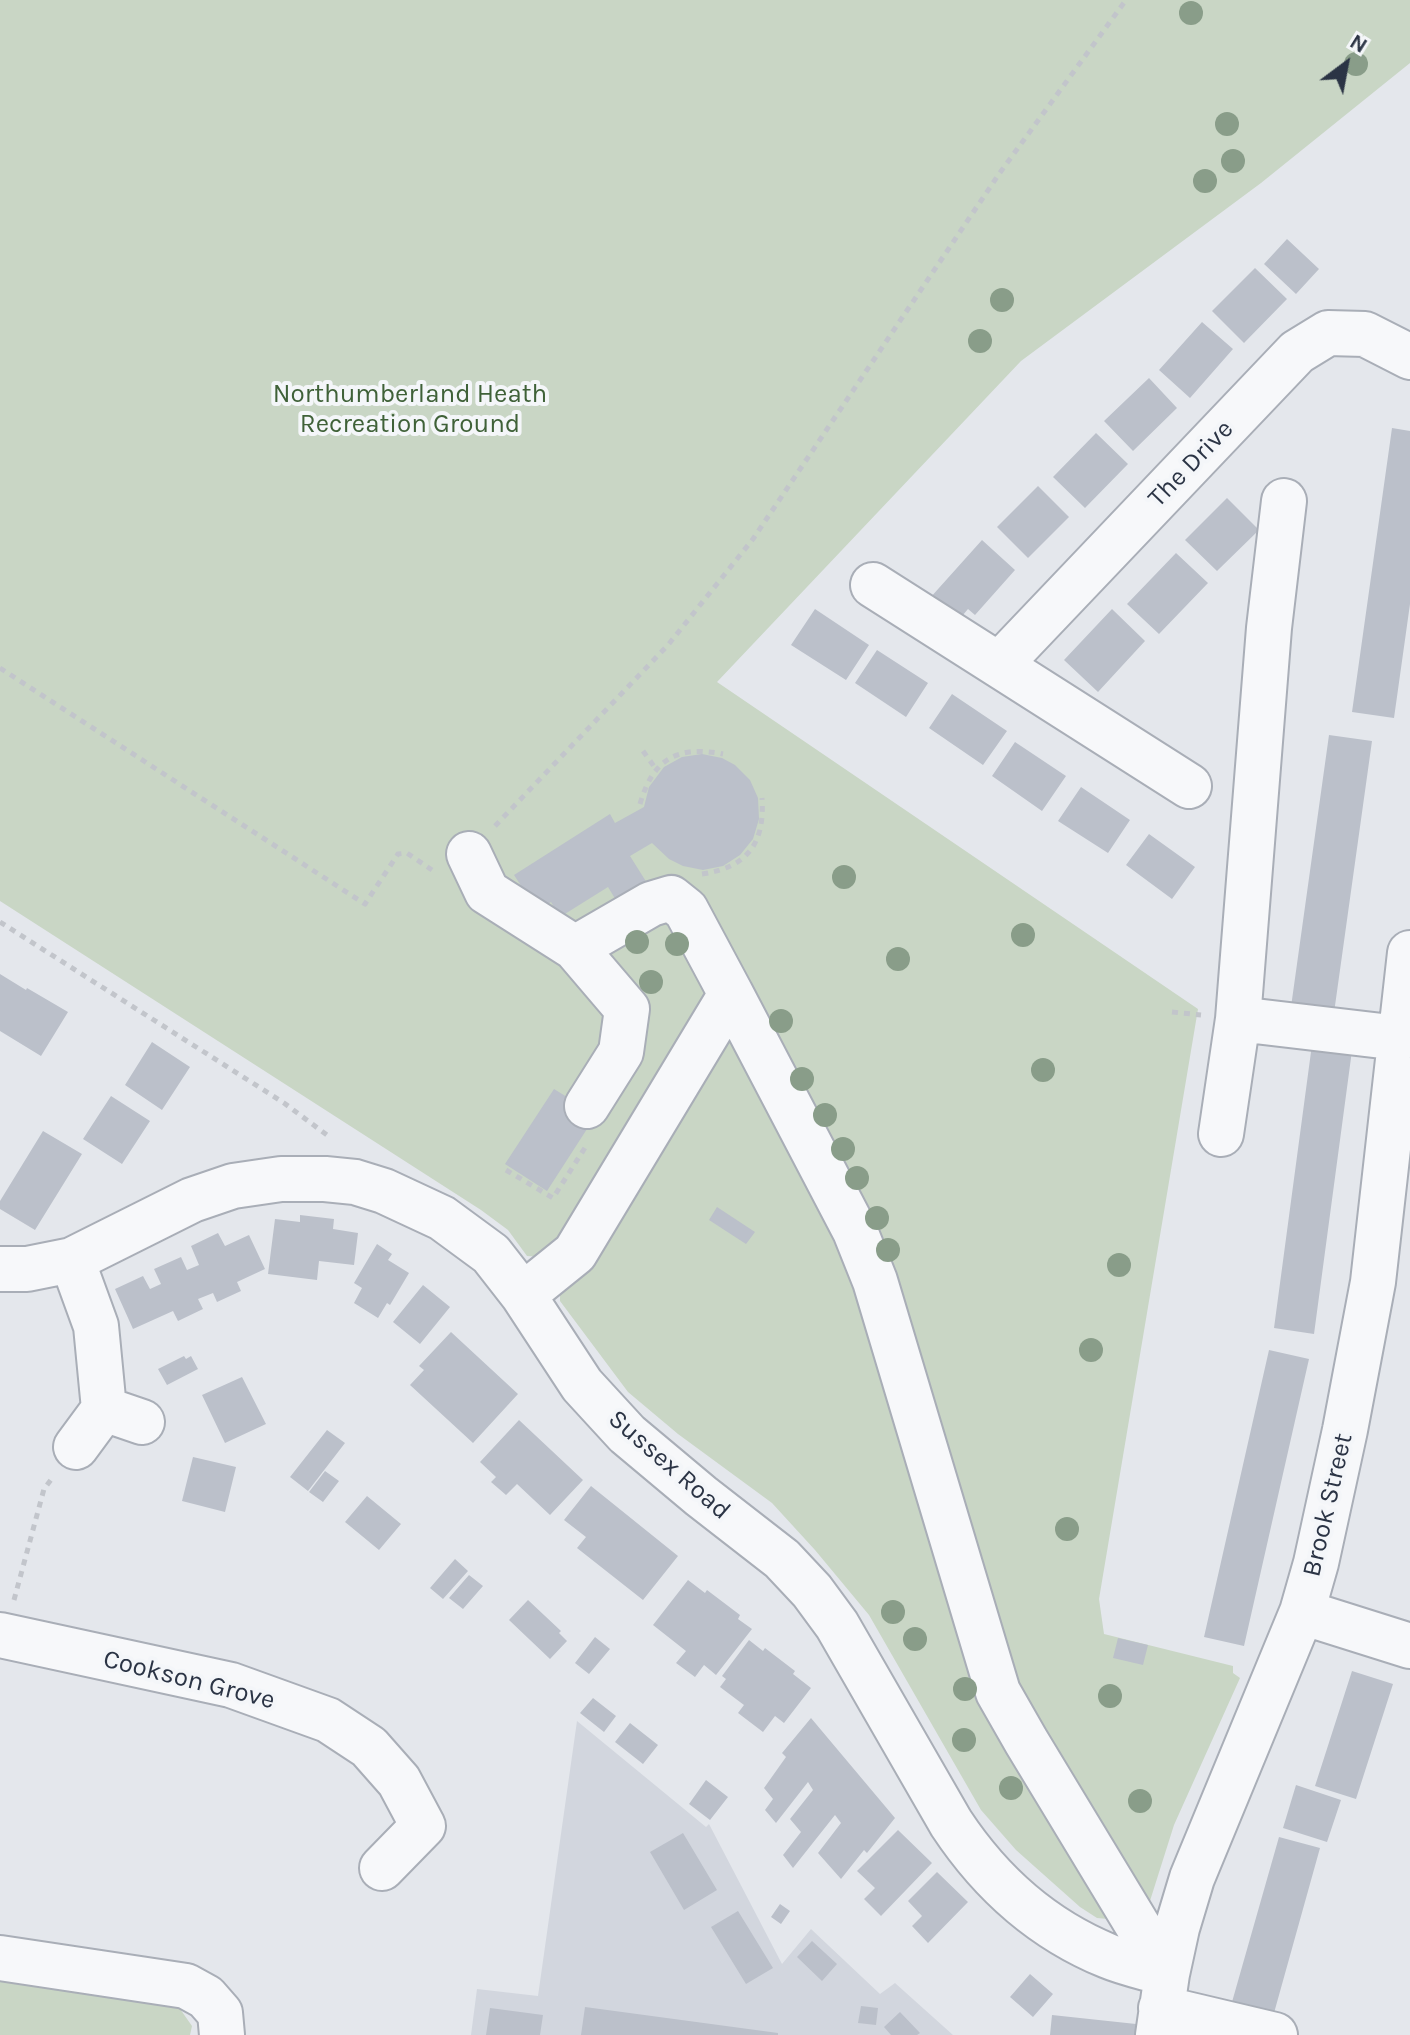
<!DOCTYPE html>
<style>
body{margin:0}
#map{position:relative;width:1410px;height:2035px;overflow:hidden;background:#e4e7ec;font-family:Karla,sans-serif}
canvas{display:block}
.north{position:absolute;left:1306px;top:24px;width:80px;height:80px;-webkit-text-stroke:6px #f4f6f9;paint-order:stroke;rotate:32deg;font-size:22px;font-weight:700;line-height:32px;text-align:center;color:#2b3445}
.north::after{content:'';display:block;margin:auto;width:28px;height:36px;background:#2b3445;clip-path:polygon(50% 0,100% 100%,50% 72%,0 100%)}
</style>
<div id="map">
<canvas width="1410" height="2035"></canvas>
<div class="north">N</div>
</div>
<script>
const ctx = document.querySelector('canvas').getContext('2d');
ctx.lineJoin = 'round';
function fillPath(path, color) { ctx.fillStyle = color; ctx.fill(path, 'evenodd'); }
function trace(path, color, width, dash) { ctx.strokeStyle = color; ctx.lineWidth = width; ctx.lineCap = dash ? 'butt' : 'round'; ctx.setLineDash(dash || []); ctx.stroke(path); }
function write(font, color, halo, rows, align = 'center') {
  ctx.font = font + ' Karla,sans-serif'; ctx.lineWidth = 8; ctx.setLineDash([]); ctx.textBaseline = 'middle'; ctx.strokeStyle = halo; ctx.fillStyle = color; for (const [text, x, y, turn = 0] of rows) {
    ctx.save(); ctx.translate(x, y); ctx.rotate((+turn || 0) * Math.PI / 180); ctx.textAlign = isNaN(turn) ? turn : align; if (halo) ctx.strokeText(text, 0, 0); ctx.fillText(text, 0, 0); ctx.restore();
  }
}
fillPath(new Path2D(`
 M577 1721 706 1827 709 1824 782 1964 811 1929 880 1994 895 1983 953 2035H471L477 1989 538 1996Z`), '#d2d6de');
fillPath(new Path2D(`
 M0 0H1410V63L1261 183 1021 361 717 682 1198 1009 1099 1599 1104 1634 1233 1666V1673L1240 1678 1174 1825 1149 1904 1119 1920 1097 1918 1080 1907 1016 1850 981 1810 869 1615 815 1550 772 1503 678 1434 628 1392 560 1301V1283L541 1257 527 1256 508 1230 481 1210 0 901Z
 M0 1981 178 2006 192 2026 190 2035H0Z`), '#c9d6c5');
fillPath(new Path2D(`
 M1287 239 1319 269 1296 294 1264 264Z
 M1255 268 1287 299 1244 343 1212 311Z
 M1202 322 1233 349 1190 398 1159 370Z
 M1149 378 1177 408 1133 451 1104 421Z
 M1392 428 1410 431V604L1394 718 1352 712Z
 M1096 433 1128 464 1085 508 1053 477Z
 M1038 486 1069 517 1028 558 997 527Z
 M1227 498 1259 530 1217 571 1185 540Z
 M982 540 1015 570 975 615 968 609 957 622 930 598Z
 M1176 553 1208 583 1159 634 1127 604Z
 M815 609 869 645 846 680 791 645Z
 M1112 609 1145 641 1098 692 1064 660Z
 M877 650 928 683 906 717 855 683Z
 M952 694 1007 731 983 765 929 728Z
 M1329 735 1372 741 1333 1020 1290 1014Z
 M1015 742 1066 776 1042 811 992 776Z
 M702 754 722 758 735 765 750 780 758 798 759 819 753 839 740 855 723 866 703 870 683 866 669 859 652 843 630 856 652 891 622 910 608 887 560 917 551 902 537 910 514 875 610 814 615 823 644 807 649 787 664 767 682 757Z
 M1081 787 1130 820 1108 853 1058 821Z
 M1149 834 1195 867 1172 899 1126 865Z
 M0 974 26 990 27 988 68 1012 41 1056 0 1031Z
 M1313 1037 1353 1043 1314 1334 1274 1328Z
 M152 1042 190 1067 162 1110 125 1085Z
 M554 1089 596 1115 547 1191 505 1164Z
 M111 1096 150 1121 122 1164 83 1139Z
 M43 1131 82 1154 35 1230 0 1209V1201Z
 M717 1207 755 1232 746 1244 709 1220Z
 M300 1215 334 1219 333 1229 358 1233 354 1265 319 1261 317 1280 268 1274 275 1219 300 1222Z
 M218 1233 225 1246 249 1235 265 1269 237 1282 241 1291 217 1302 213 1293 198 1299 203 1309 178 1321 173 1311 133 1329 115 1289 143 1276 150 1289 161 1284 154 1269 181 1257 187 1270 199 1265 191 1246Z
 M377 1244 392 1254 388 1260 409 1273 390 1305 387 1303 378 1318 354 1303 362 1288 354 1283Z
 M423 1285 450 1307 420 1344 393 1322Z
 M451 1332 518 1394 473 1443 410 1385 424 1370 419 1366Z
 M1269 1350 1309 1359 1244 1646 1204 1637Z
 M184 1356 186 1359 191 1356 198 1369 167 1385 158 1369Z
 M242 1377 266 1424 225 1443 202 1395Z
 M519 1420 583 1480 550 1515 517 1484 506 1495 491 1482 496 1477 480 1462Z
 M327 1430 345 1443 308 1491 290 1477Z
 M193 1457 236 1467 225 1512 182 1501Z
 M325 1471 339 1481 323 1502 309 1492Z
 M591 1486 678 1556 643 1600 577 1548 586 1537 564 1520Z
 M367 1496 401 1524 379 1550 345 1522Z
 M455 1559 468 1571 443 1599 430 1588Z
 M469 1575 483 1586 463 1609 449 1598Z
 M688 1580 705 1593 707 1590 740 1615 738 1619 752 1629 716 1675 704 1665 695 1677 676 1663 686 1651 653 1625Z
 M528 1600 561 1631 559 1633 567 1641 550 1659 509 1620Z
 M595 1637 610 1649 589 1674 575 1663Z
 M1118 1638 1148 1645 1143 1665 1113 1658Z
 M749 1640 763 1651 765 1648 795 1671 793 1674 811 1688 784 1723 775 1716 763 1732 738 1713 744 1705 720 1687 726 1679 722 1676Z
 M1352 1671 1393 1684 1356 1799 1315 1786Z
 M593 1698 616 1716 604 1732 580 1713Z
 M811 1718 895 1818 867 1853 864 1850 841 1879 818 1853 841 1823 835 1815 793 1868 783 1855 801 1832 790 1819 813 1790 808 1782 776 1823 765 1810 773 1799 764 1788 786 1757 782 1753Z
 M630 1723 658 1745 643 1764 615 1742Z
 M706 1780 728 1797 710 1820 689 1804Z
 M1296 1785 1341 1800 1327 1842 1283 1828Z
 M898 1830 932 1863 881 1916 864 1899 875 1888 857 1871Z
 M683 1833 717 1890 684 1910 650 1852Z
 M1279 1837 1320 1848 1274 2013 1232 2002Z
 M937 1872 968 1902 928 1943 912 1926 922 1916 908 1901Z
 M780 1904 790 1911 781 1924 771 1917Z
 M738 1911 773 1968 746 1984 711 1927Z
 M812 1941 837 1964 822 1981 797 1957Z
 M1030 1974 1053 1994 1033 2017 1010 1997Z
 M861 2006 878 2008 876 2025 858 2023Z
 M585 2007 778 2033V2035H581Z
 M490 2008 543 2015 540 2035H486Z
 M900 2012 920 2033 917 2035H891L884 2027Z
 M1052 2015 1136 2024 1135 2035H1050Z`), '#bbc0ca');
const minor = new Path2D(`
 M873 585 1189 786
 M999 665 1297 352 1328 333 1365 334 1410 357
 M469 854 487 892 575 948 651 904 671 898 686 910 731 994 575 1253 523 1295
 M575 948 627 1009 621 1052 587 1106
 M731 994 855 1231 875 1281 998 1692 1026 1741 1167 1974
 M1238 1019 1399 1038
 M1221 1134 1238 1019 1269 628 1284 501
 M72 1260 96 1326 104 1409 76 1447
 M0 1269H27L72 1260 192 1200 233 1186 281 1179H325L355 1182 384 1191 442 1218 491 1254 523 1295 582 1385 627 1434 701 1496 782 1559 812 1591 837 1625 951 1823C990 1882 1042 1929 1108 1956 1127 1964 1148 1968 1167 1974
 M104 1409 142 1422
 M1302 1612 1410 1646
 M0 1635 231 1685 328 1720 369 1747 399 1781 423 1826 382 1868
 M0 1958 186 1986 206 1997 220 2013 222 2035
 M1161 2008 1275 2035
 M1158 2035 1167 1974 1177 1928 1192 1878 1302 1612 1316 1563 1345 1430 1373 1282 1410 953`);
trace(minor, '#a9aeb7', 48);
trace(new Path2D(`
 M0 668 365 904 398 854 407 853 432 870
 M643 751 656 769
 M640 804C653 759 677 745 723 754
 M495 826 668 645 753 539 999 174 1126 0
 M702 874C748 867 765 843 762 798
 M0 922 284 1103 331 1138
 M1172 1012 1201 1015
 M506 1170 553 1198 588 1143
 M14 1600 44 1489 53 1477`), '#c2c5cb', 5, [6, 6]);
trace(minor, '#f7f8fa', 44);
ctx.fillStyle = '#899d89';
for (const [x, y] of [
 [1191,13],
 [1356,64],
 [1227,124],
 [1233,161],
 [1205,181],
 [1002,300],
 [980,341],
 [844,877],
 [1023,935],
 [637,942],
 [677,944],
 [898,959],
 [651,982],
 [781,1021],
 [1043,1070],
 [802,1079],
 [825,1115],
 [843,1149],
 [857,1178],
 [877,1218],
 [888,1250],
 [1119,1265],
 [1091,1350],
 [1067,1529],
 [893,1612],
 [915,1639],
 [965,1689],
 [1110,1696],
 [964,1740],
 [1011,1788],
 [1140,1801]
]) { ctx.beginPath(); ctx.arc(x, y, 12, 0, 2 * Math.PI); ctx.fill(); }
write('26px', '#3f6138', '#f4f6f9', [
 ["Northumberland Heath",410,395],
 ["Recreation Ground",410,425]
]);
write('26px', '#2b3445', '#f4f6f9', [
 ["The Drive",1191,464,-46],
 ["Sussex Road",669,1465,41],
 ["Brook Street",1328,1505,-77],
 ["Cookson Grove",189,1680,14]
]);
</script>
